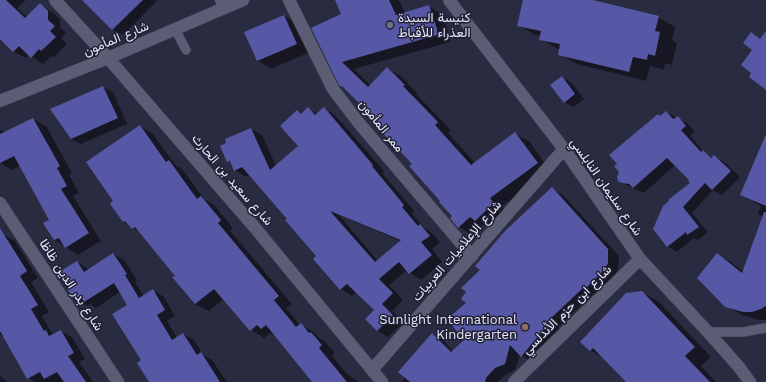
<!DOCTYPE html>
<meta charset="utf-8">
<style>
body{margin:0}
canvas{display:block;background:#292b40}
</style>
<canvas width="766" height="382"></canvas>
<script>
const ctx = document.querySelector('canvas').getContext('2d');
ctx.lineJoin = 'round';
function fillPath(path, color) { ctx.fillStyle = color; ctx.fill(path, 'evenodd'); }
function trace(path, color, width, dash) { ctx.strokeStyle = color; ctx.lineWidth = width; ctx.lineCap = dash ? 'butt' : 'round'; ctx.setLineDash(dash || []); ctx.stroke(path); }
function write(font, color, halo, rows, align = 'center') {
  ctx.font = font + ' "Work Sans",Vazirmatn,sans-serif'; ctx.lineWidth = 3; ctx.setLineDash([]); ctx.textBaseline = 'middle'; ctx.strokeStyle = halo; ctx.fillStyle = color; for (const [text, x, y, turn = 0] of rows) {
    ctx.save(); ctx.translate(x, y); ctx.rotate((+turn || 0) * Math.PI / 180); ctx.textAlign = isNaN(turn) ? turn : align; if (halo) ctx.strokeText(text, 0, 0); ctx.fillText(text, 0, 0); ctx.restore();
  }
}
fillPath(new Path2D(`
 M0 0H26L17 8 27 17 40 5 52 12 60 19V27L66 33 61 38 67 44 54 57 51 56 43 64 29 55 26 58 14 52 0 38Z
 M84 0H158L123 35 113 30Z
 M336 0H399L405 13 429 7 442 14 450 37V42L354 69 370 85 387 68 401 76 417 93 416 94 451 130 448 133 475 163 515 134 529 141 550 171 502 206 507 211 489 228 483 225 472 235 459 227 451 218 454 216 383 125 348 89 341 86 342 15Z
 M524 0H588L658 17 675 27 672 40 677 43 672 65 665 63 664 70 650 66 646 81 577 64 560 54V50L540 39 541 36 535 35 518 25Z
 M284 16 298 24 310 52 271 69 258 61 245 32Z
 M562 77 572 83 584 99 574 107 564 102Z
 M103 87 113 92 127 124 81 144 71 139Z
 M324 108 335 115 384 171 382 173 414 211 412 214 423 227 431 232 440 242 432 249 442 262 421 280 410 273 407 270 389 285 403 300 392 311 404 322 388 337 378 331 366 319 375 311 356 292 352 296 341 289 314 259 318 256 250 175 246 177 235 170 232 163 228 161 251 129 262 135 276 166 300 146 297 112 302 114 308 109 318 114ZM339 215 401 241 378 261Z
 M666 112 687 123 695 132 690 136 706 154 713 158 714 156 724 162 740 177 722 195 713 190 692 213 708 232 698 240 694 238 677 252 667 246 691 183 690 179 675 165 644 193 622 183 661 117Z
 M33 119 46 126 72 173 69 175 79 193 73 196 101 241 78 255 55 240 45 223 50 220 20 166 12 170 0 163V130L6 132Z
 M140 126 153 134 176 166 182 169 204 199 214 205 233 228 230 231 292 304 286 308 300 325 314 332 319 338 324 341 335 353 332 356 347 374 358 382H314L275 336 270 333 264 338 251 330 224 299 209 311 195 304 174 278 176 276 142 234 124 222 111 204 115 201Z
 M766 135V320H760L742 315 726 306 717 254 732 263 744 272 763 217 758 214 761 206 741 195Z
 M552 189 563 195 619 256 618 269 615 275 596 295 594 293 558 327 560 329 532 362 520 354 515 370 506 374 498 382H402L433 334 443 340 453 351 466 340 467 303 481 270Z
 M3 234 15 241 38 278 31 282 49 312 42 316 53 335 61 331 72 337 85 359 79 362 93 382H35L28 378 17 361 4 337 0 334V236Z
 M113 254 124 260 137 280 135 282 144 296 153 290 164 297 175 316 167 321 177 338 183 334 194 340 203 355 212 360 227 382H150L142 361 129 305 120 292 96 308 90 304 87 306 76 300 70 288 77 262 89 270Z
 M641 292 658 301 711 357 701 366 716 382H628L604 358 590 350Z
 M0 375 2 378 8 382H0Z`), '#0007');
fillPath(new Path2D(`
 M0 0H6L25 18 40 3 48 11V20L55 26 50 31 56 37 41 51 39 49 31 58 19 46 13 52 0 39Z
 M82 0H143L112 30Z
 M335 0H389L396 15 429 5 437 29V35L342 62 368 87 387 67 405 85 403 86 438 122 435 125 471 165 515 132 538 163 490 198 494 203 475 221 470 217 458 228 450 218 452 216 439 202 440 201 409 166 412 164 378 128 381 125 342 86 341 87 339 85 311 28 341 14Z
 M523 0H593L659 16 655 31 660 32 655 56 648 54 647 60 633 57 629 72 558 55 560 44 539 40 541 31 517 26Z
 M284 15 297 44 257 61 244 32Z
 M766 31V90L749 77 751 73 741 65 752 50 743 43 751 32 760 39Z
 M562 76 575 94 564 103 550 85Z
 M103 86 118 118 71 139 50 109Z
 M308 107 315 115 324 107 373 165 372 166 404 205 402 207 418 226 420 224 430 236 421 242 432 255 409 274 399 262 379 279 393 293 382 304 393 315 377 331 365 319 374 310 347 284 340 290 313 259 316 256 285 220 287 219 242 167 234 171 230 161 227 162 220 146 226 143 225 139 251 128 270 170 298 146 280 126 297 110 301 114ZM330 211 401 240 375 262Z
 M666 111 673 119 678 116 686 126 681 130 701 152 703 150 711 158 714 155 731 171 712 190 705 183 683 207 699 227 687 235 686 232 667 247 653 229 663 206 669 201 668 200 690 183 688 181 689 180 667 158 633 188 629 184 622 183 618 181 617 177 619 172 614 166 617 164 609 155 658 114 660 116Z
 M33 118 60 166 57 168 67 186 61 189 89 233 65 248 59 238 54 240 43 223 49 220 14 156 0 163V134Z
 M140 125 166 162 169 160 197 199 201 196 221 220 218 223 279 296 274 300 296 327 301 323 309 333 311 332 322 345 319 348 347 382H312L266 325 261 329 257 325 250 331 214 289 195 304 172 277 175 276 135 227 132 229 125 221 123 222 110 204 113 201 86 162Z
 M766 134V206L740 195Z
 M552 187 608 249V263L605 269 585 289 583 288 548 321 550 322 521 357 510 345 505 364 495 368 486 378 485 382H410L398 372 432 333 451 352 464 340 447 319 466 303 461 299 466 292 461 288 480 270 475 266 505 231Z
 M764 212H766V306L761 309 752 312H743L725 307 697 278 717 253 742 273Z
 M0 228 27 271 20 276 38 305 31 309 44 331 46 330 49 336 61 330 74 353 68 356 86 382H64L57 372 44 379 40 372 27 379 0 331Z
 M113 253 127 274 125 275 139 298 153 289 165 310 157 315 172 340 183 333 197 355 201 352 220 382H149L137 363 141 360 112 314 127 305 114 283 84 302 81 297 75 300 67 289 69 288 59 272 77 261 84 272Z
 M642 291 695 347 685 356 710 382H626L593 348 590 351 580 342 626 293Z`), '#5657a5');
const lane = new Path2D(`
 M175 29 186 50
 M708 332H743L765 328`);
const street = new Path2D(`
 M55 0 108 58 256 229 382 382
 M221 0 227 6
 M289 0 333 89 358 122 472 256
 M0 203 118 382
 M372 370 564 149
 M514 382 640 259`);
const secondary = new Path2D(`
 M449 0 564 149 640 259 708 332 739 367 750 382
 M0 101 108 58 243 0`);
trace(lane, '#454658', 10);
trace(street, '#454658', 13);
trace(secondary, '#454658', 13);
trace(lane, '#5b5d75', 9);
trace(street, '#5b5d75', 12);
trace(secondary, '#5b5d75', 12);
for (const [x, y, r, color] of [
 [390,25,4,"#6b7280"],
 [525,327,4,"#8d6e63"]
]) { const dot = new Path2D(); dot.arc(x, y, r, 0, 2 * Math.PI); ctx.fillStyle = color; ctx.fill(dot); trace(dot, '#202136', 1.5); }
write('13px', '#e7e8f6', '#202136', [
 ["كنيسة السيدة",398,18],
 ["العذراء للأقباط",398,33],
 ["Sunlight International",517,320,"right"],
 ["Kindergarten",517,335,"right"]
], 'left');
write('13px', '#e7e8f6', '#202136', [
 ["شارع المأمون",116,39,-23],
 ["ممر المأمون",381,126,51],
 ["شارع سعيد بن الحارث",232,180,49],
 ["شارع سليمان النابلسي",606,187,55],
 ["شارع الإعلاميات العربيات",457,251,-49],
 ["شارع بدر الدين ظاظا",71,285,57],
 ["شارع ابن حزم الأندلسي",567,310,-45]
]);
</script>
